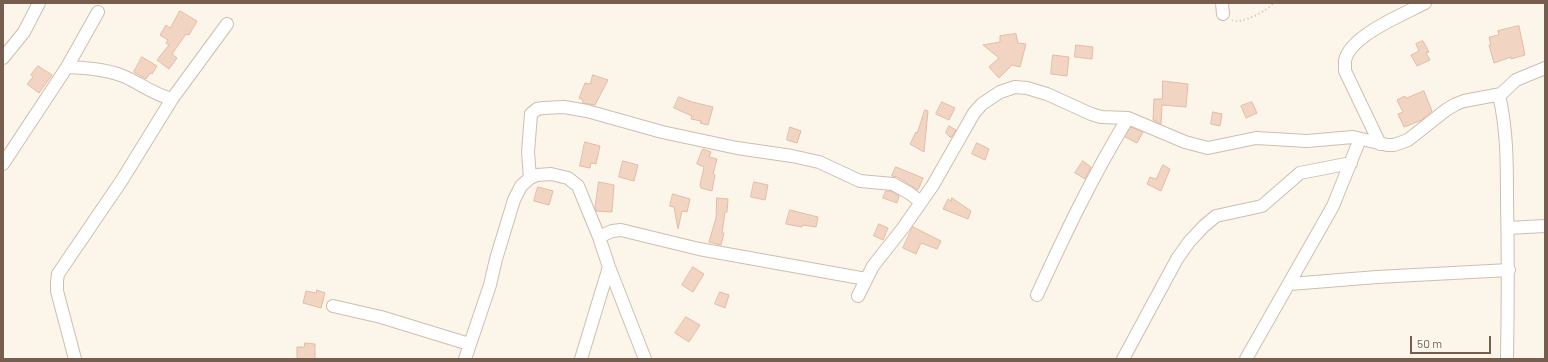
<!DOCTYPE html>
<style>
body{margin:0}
#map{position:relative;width:1548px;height:362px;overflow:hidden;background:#fcf5ea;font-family:Barlow,sans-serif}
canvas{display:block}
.frame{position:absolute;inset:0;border:4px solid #775d4d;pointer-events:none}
.scale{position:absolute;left:1410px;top:336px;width:81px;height:18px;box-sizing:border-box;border:2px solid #775d4d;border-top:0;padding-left:5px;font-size:12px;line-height:14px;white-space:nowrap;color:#775d4d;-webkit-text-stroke:3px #fff9f1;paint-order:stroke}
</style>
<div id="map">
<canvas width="1548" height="362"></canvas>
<div class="frame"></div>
<div class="scale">50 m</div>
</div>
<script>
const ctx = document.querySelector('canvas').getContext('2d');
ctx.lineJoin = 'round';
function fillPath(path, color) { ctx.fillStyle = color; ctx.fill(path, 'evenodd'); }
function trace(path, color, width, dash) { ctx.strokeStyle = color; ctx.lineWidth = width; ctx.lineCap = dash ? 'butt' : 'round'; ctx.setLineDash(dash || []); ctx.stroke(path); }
const building = new Path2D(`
 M180 11 197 21 189 35 186 34 172 54 177 58 169 69 157 60 169 45 166 43 168 40 160 35 166 25 170 28Z
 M1519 26 1525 55 1511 59V57L1494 63 1489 45H1491L1489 37 1499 35 1498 31Z
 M1016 34 1018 43 1026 44 1020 67 1012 65 999 78 989 67 999 58 983 45 1000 42V36Z
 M1423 41 1429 52 1426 53 1430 60 1417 66 1411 55 1419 51 1416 44Z
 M1076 45 1093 47 1092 59 1075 57Z
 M1053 55 1069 57 1067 76 1051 74Z
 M142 57 157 66 152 74 150 73 146 79 134 72Z
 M38 66 52 75 39 93 27 84 33 77 31 75Z
 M593 75 608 80 595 105 583 103V100L579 98 585 83 590 84Z
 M1163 81 1188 84 1186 107 1162 105 1161 124 1153 120 1154 99H1162Z
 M1424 91 1432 111 1422 120 1404 127 1398 114 1403 112 1397 100 1405 96 1406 98Z
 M679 97 692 102 713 107 708 125 700 123 701 121 691 119 692 116 674 108Z
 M942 102 955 108 949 120 936 114Z
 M1252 102 1257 113 1246 118 1241 106Z
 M925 110 928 111 924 152 910 144 916 132 917 133Z
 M1213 112 1222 114 1220 126 1211 124Z
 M949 126 956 130 951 138 946 133Z
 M790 127 801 131 797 143 787 140Z
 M1131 127 1143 132 1137 143 1125 137Z
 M585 142 600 146 596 164 591 163 590 168 580 166Z
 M977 143 989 149 985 160 972 154Z
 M703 149 711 152 709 157 717 159 713 174 715 175 712 191 701 188 700 185 704 167 697 164Z
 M623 161 638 165 634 181 619 177Z
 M1083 161 1091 167 1085 179 1075 173Z
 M1163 165 1170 169 1161 191 1147 184 1150 177 1156 179Z
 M896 167 923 178 918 190 897 177 892 176Z
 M599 182 614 185 612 212 596 211 595 208Z
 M754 182 768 185 765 200 751 197Z
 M538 187 553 191 549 205 534 201Z
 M886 191H891L899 196 897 203 883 198Z
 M673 194 690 199 687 212 682 211 678 229 674 207 670 206Z
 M717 198 728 199 727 212H725L722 233H724L721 245 709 242 716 218Z
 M952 198 971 211 968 219 943 209 948 199 951 201Z
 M790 210 818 217 816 227 803 225 802 227 786 224Z
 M879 224 888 228 883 240 874 236Z
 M913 227 941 241 937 249 921 243 916 254 903 248Z
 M693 267 704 274 693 292 682 285Z
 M317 290 325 293 321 308 303 303 306 291 316 293Z
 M720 292 729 295 725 308 715 304Z
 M686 317 700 325 689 342 675 333Z
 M305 343 315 344V359H297V347H304Z`);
fillPath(building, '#f1d5c2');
trace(building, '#e3bca3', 1);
const minor = new Path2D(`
 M1222 3 1223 14
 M3 58 24 32 39 3
 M67 67C86 68 105 69 123 76 140 83 154 95 172 99
 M1499 95C1507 129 1507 163 1507 198 1508 251 1508 305 1507 359
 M1380 144 1345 71C1345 68 1345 64 1345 61 1349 36 1404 14 1425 3
 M3 164 67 67 98 12
 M530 178 528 152 531 114 537 109 543 108 564 107 587 111 662 132 737 148 792 156 819 162 860 181 893 184 909 193 921 202
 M1508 228 1545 226
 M599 237 612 231 621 230 699 249 866 279
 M1290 284 1377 277 1509 270
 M1037 295C1065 234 1093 175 1128 118
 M858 296 873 266 903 228 933 185 974 113 982 104 1000 92 1015 87 1027 88 1047 94 1091 114 1101 117 1128 118 1185 142 1208 148 1256 138 1307 141 1353 137 1387 145H1394L1408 140 1446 110 1456 104 1464 101 1501 94 1516 80 1545 68
 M333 306 381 317 469 344
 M75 359 57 291V281L58 274 122 180 172 99 227 24
 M465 359 490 285 496 259 514 200 521 186 530 178 537 175 551 174 568 178 578 186 599 237 609 267 645 359
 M581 359 609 267
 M1123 359 1177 259 1189 242 1204 226 1216 216 1262 206 1300 173 1351 163
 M1246 359 1333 206 1360 139`);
trace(minor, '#cebeaf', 14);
trace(new Path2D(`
 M1232 20C1240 25 1268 11 1273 3`), '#d6b9a5', 2, [1, 3]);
trace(minor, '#fff', 12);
</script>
